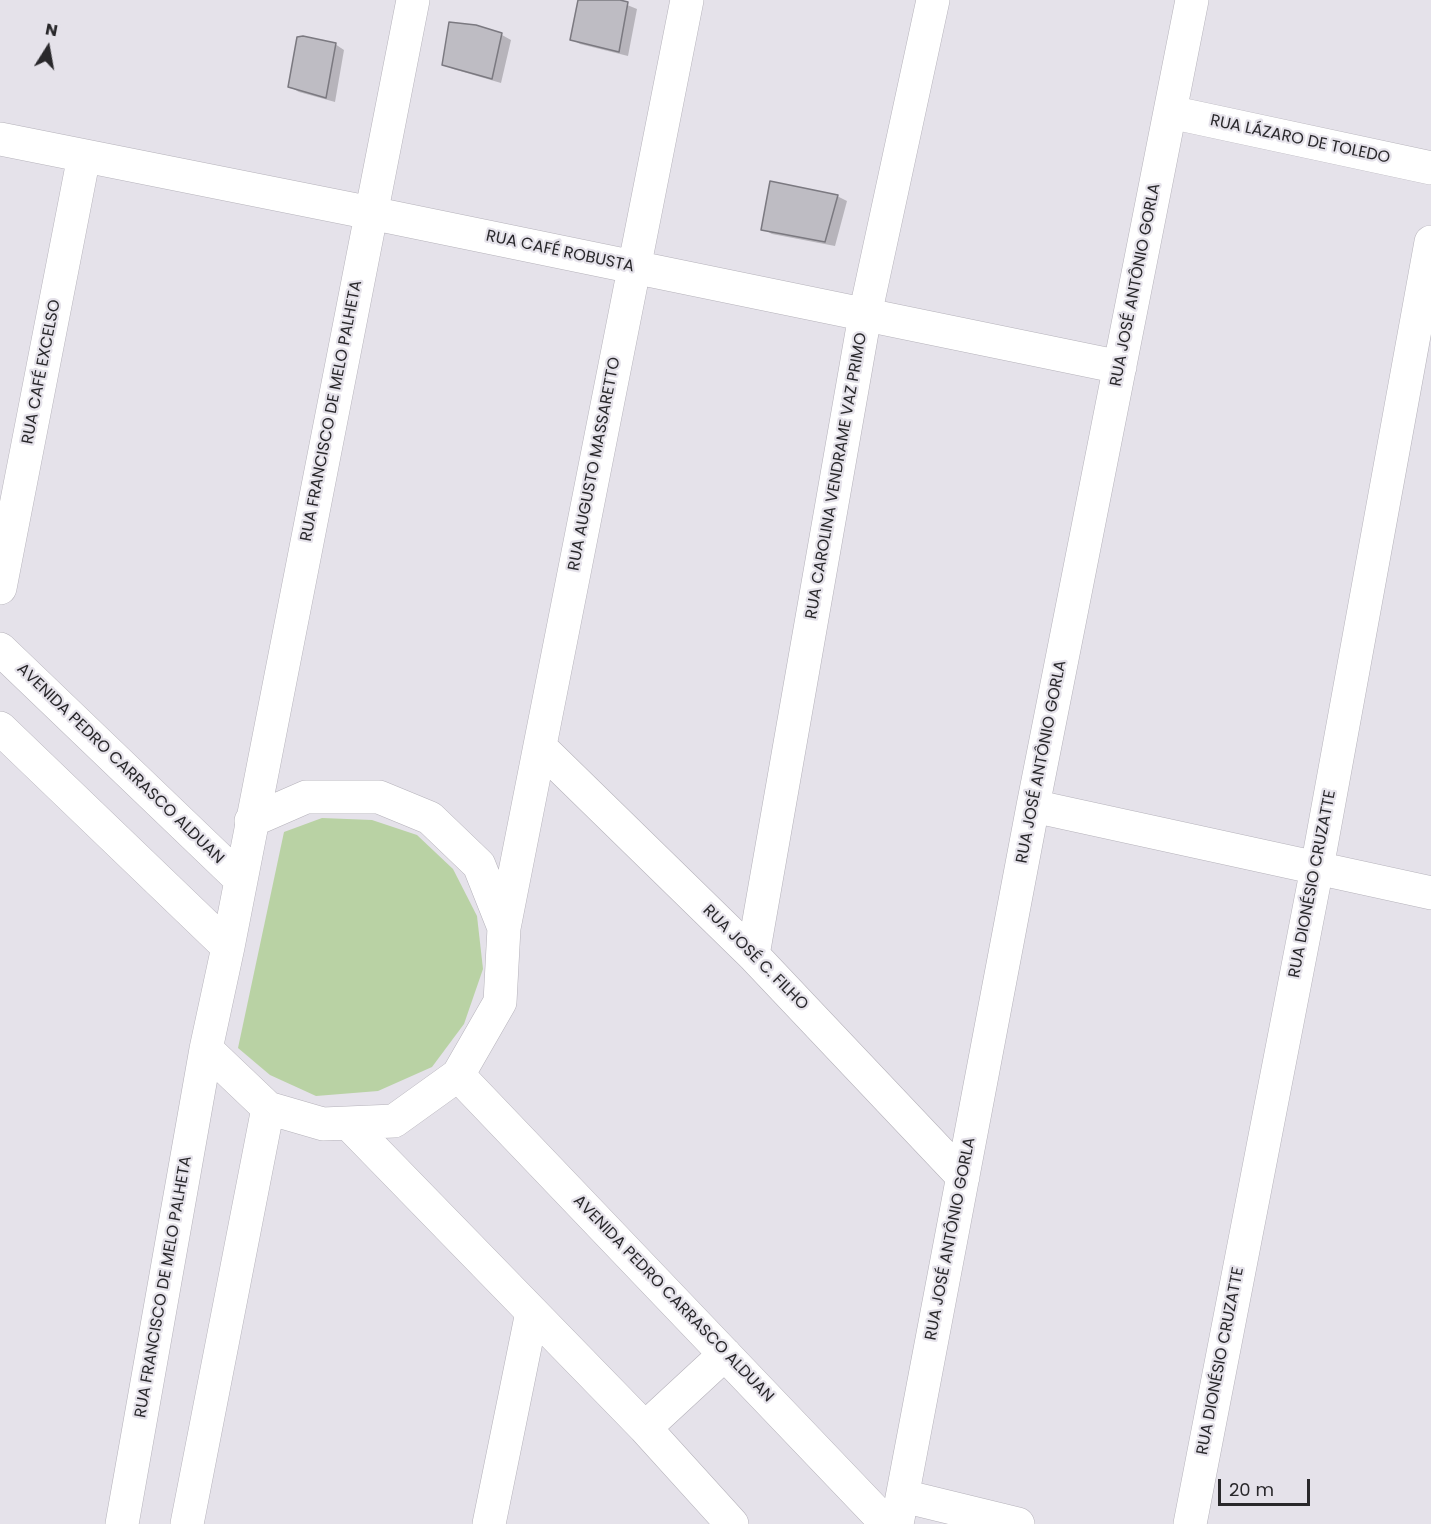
<!DOCTYPE html>
<meta charset="utf-8">
<style>
body{margin:0}
#map{position:relative;width:1431px;height:1524px;overflow:hidden;background:#e5e2ea;font-family:Poppins,sans-serif}
canvas{display:block}
.north{position:absolute;left:18px;top:18px;width:60px;height:60px;-webkit-text-stroke:4px #e5e2ea;paint-order:stroke;rotate:11deg;font-size:16px;font-weight:700;line-height:24px;text-align:center;color:#29282b}
.north::after{content:'';display:block;margin:auto;width:21px;height:27px;background:#29282b;clip-path:polygon(50% 0,100% 100%,50% 72%,0 100%)}
.scale{position:absolute;left:1218px;top:1479px;width:92px;height:27px;box-sizing:border-box;border:3px solid #29282b;border-top:0;padding-left:8px;font-size:18px;line-height:21px;white-space:nowrap;color:#29282b;-webkit-text-stroke:4px #e5e2ea;paint-order:stroke}
</style>
<div id="map">
<canvas width="1431" height="1524"></canvas>
<div class="north">N</div>
<div class="scale">20 m</div>
</div>
<script>
const ctx = document.querySelector('canvas').getContext('2d');
ctx.lineJoin = 'round';
function fillPath(path, color) { ctx.fillStyle = color; ctx.fill(path, 'evenodd'); }
function trace(path, color, width, dash) { ctx.strokeStyle = color; ctx.lineWidth = width; ctx.lineCap = dash ? 'butt' : 'round'; ctx.setLineDash(dash || []); ctx.stroke(path); }
function write(font, color, halo, rows, align = 'center') {
  ctx.font = font + ' Poppins,sans-serif'; ctx.lineWidth = 4.5; ctx.setLineDash([]); ctx.textBaseline = 'middle'; ctx.strokeStyle = halo; ctx.fillStyle = color; for (const [text, x, y, turn = 0] of rows) {
    ctx.save(); ctx.translate(x, y); ctx.rotate((+turn || 0) * Math.PI / 180); ctx.textAlign = isNaN(turn) ? turn : align; if (halo) ctx.strokeText(text, 0, 0); ctx.fillText(text, 0, 0); ctx.restore();
  }
}
fillPath(new Path2D(`
 M322 818 372 820 417 835 453 869 477 916 483 969 464 1024 432 1067 378 1091 316 1096 270 1075 238 1048 284 832Z`), '#b9d2a4');
fillPath(new Path2D(`
 M580 0H615L637 9 628 56 580 44 571 39Z
 M475 26 502 35 511 40 501 83 453 69 443 64Z
 M335 44 344 50 335 102 299 92 290 87Z
 M837 196 847 201 835 246 772 234 763 229Z`), '#0003');
const building = new Path2D(`
 M578 0H620L628 2 619 52 570 40Z
 M449 22 476 25 502 33 492 79 442 65Z
 M303 36 336 43 326 98 288 87 297 37Z
 M770 181 838 195 825 242 761 230Z`);
fillPath(building, '#bebcc3');
trace(building, '#7b7980', 1.5);
const minor = new Path2D(`
 M1170 112 1431 168
 M0 139 371 213 1120 367
 M0 588 84 156
 M0 649 240 879
 M0 728 228 947
 M540 747 753 955 963 1177
 M1033 806 1431 893
 M504 928 687 0
 M753 955 865 315 933 0
 M206 1049 268 1108 323 1124 394 1121 458 1075 500 1002 504 928 479 865 430 818 379 797H306L251 821
 M458 1075 887 1524
 M348 1123 645 1428 732 1524
 M645 1428 725 1354
 M903 1496 1018 1524
 M122 1524 206 1049 228 947 413 0
 M187 1524 268 1108
 M489 1524 532 1312
 M897 1524 1033 806 1192 0
 M1190 1524 1317 868 1431 242`);
trace(minor, '#b5b2ba', 34);
trace(minor, '#fff', 33);
write('16px', '#29282b', '#e5e2ea', [
 ["RUA LÁZARO DE TOLEDO",1300,140,12],
 ["RUA CAFÉ ROBUSTA",560,252,12],
 ["RUA JOSÉ ANTÔNIO GORLA",1136,285,-79],
 ["RUA CAFÉ EXCELSO",42,372,-79],
 ["RUA FRANCISCO DE MELO PALHETA",332,411,-79],
 ["RUA AUGUSTO MASSARETTO",595,464,-79],
 ["RUA CAROLINA VENDRAME VAZ PRIMO",837,476,-80],
 ["RUA JOSÉ ANTÔNIO GORLA",1042,762,-79],
 ["AVENIDA PEDRO CARRASCO ALDUAN",120,764,44],
 ["RUA DIONÉSIO CRUZATTE",1313,884,-79],
 ["RUA JOSÉ C. FILHO",755,958,45],
 ["RUA JOSÉ ANTÔNIO GORLA",951,1239,-79],
 ["RUA FRANCISCO DE MELO PALHETA",164,1287,-80],
 ["AVENIDA PEDRO CARRASCO ALDUAN",673,1299,46],
 ["RUA DIONÉSIO CRUZATTE",1221,1361,-79]
]);
</script>
